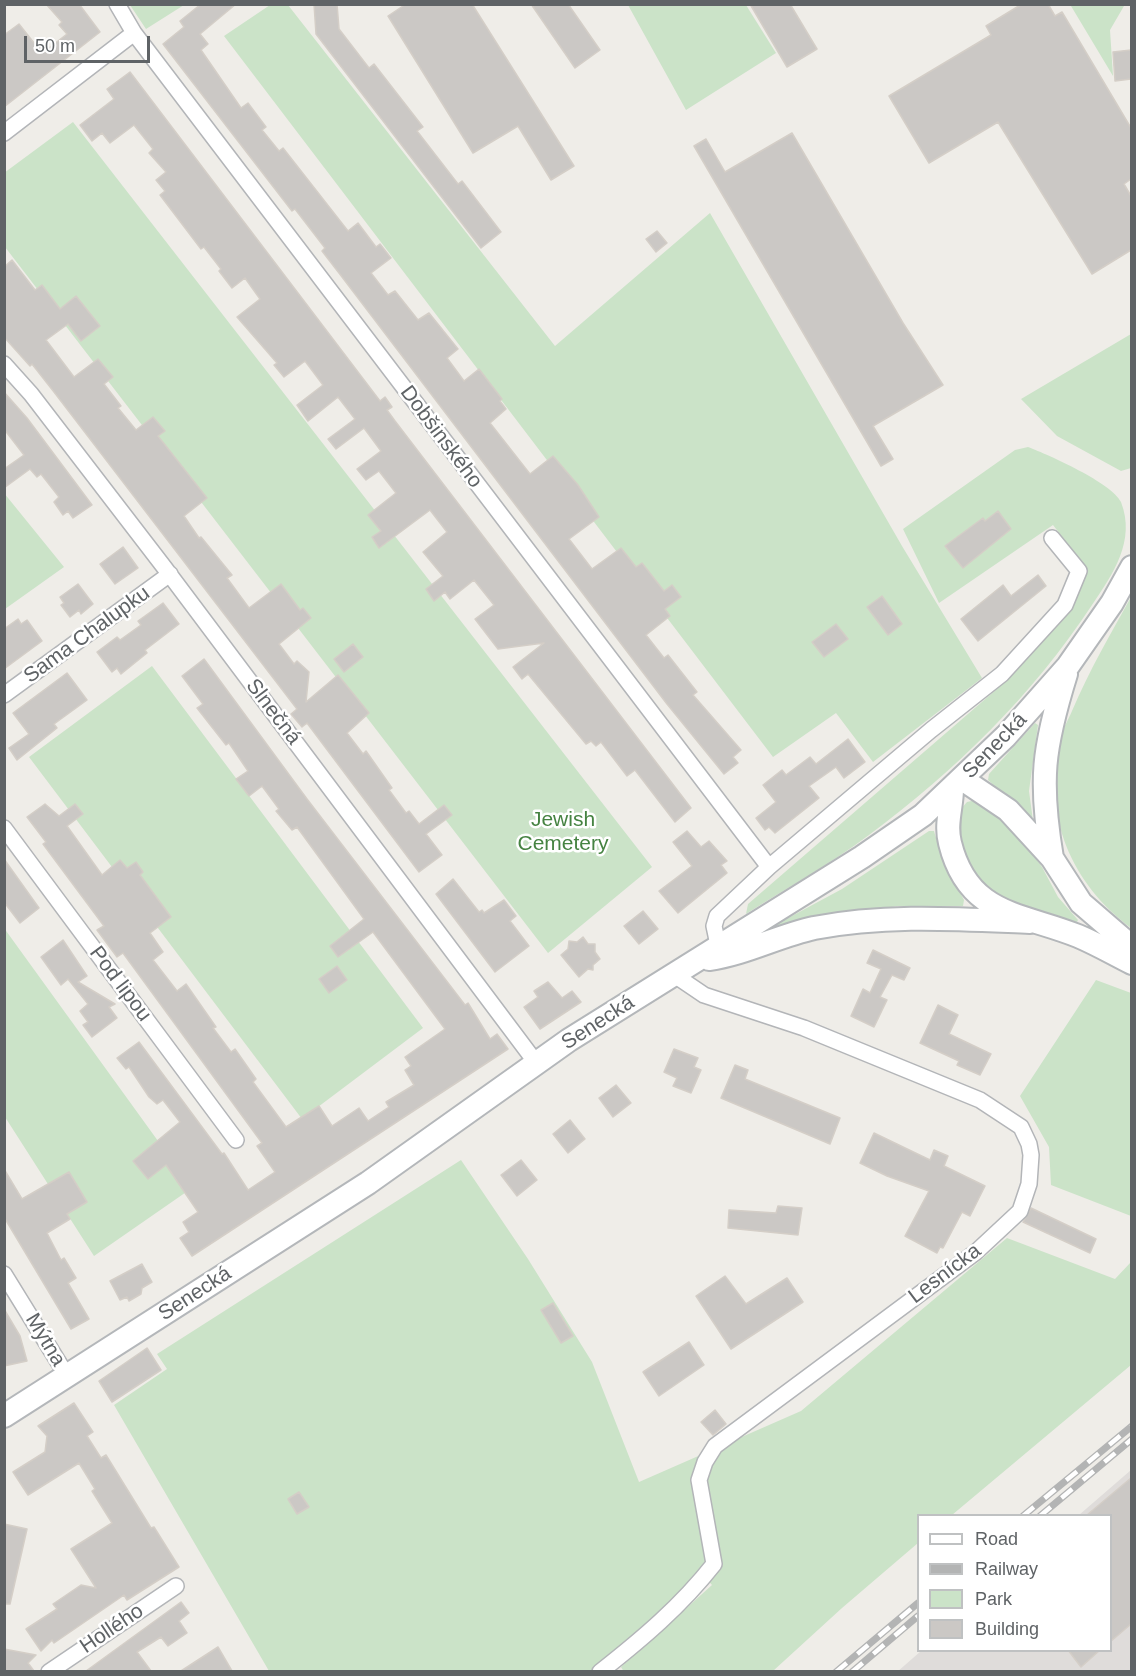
<!DOCTYPE html>
<meta charset="utf-8">
<style>
body{margin:0}
#map{position:relative;width:1136px;height:1676px;overflow:hidden;background:#efede8;font-family:Arial,sans-serif}
canvas{display:block}
.frame{position:absolute;inset:0;border:6px solid #5f6366;pointer-events:none}
.legend{position:absolute;left:917px;top:1514px;width:195px;height:138px;box-sizing:border-box;background:#fff;border:2px solid #bfc1c2;margin:0;padding:8px 10px;list-style:none;font-size:18px;color:#5f6366}
.legend li{display:flex;align-items:center;gap:12px;height:30px}
.legend b{width:30px;border:2px solid #bfc1c2}
.scale{position:absolute;left:24px;top:36px;width:126px;height:27px;box-sizing:border-box;border:3px solid #5f6366;border-top:0;padding-left:8px;font-size:18px;line-height:21px;white-space:nowrap;color:#5f6366;-webkit-text-stroke:4px #fff;paint-order:stroke}
</style>
<div id="map">
<canvas width="1136" height="1676"></canvas>
<div class="frame"></div>
<ul class="legend">
<li><b style="height:8px;background:#fff"></b>Road</li>
<li><b style="height:8px;background:#b3b4b4"></b>Railway</li>
<li><b style="height:16px;background:#cbe3c8"></b>Park</li>
<li><b style="height:16px;background:#cbc8c5"></b>Building</li>
</ul>
<div class="scale">50 m</div>
</div>
<script>
const ctx = document.querySelector('canvas').getContext('2d');
ctx.lineJoin = 'round';
function fillPath(path, color) { ctx.fillStyle = color; ctx.fill(path, 'evenodd'); }
function trace(path, color, width, dash) { ctx.strokeStyle = color; ctx.lineWidth = width; ctx.lineCap = dash ? 'butt' : 'round'; ctx.setLineDash(dash || []); ctx.stroke(path); }
function write(font, color, halo, rows, align = 'center') {
  ctx.font = font + ' Arial,sans-serif'; ctx.lineWidth = 5; ctx.setLineDash([]); ctx.textBaseline = 'middle'; ctx.strokeStyle = halo; ctx.fillStyle = color; for (const [text, x, y, turn = 0] of rows) {
    ctx.save(); ctx.translate(x, y); ctx.rotate((+turn || 0) * Math.PI / 180); ctx.textAlign = isNaN(turn) ? turn : align; if (halo) ctx.strokeText(text, 0, 0); ctx.fillText(text, 0, 0); ctx.restore();
  }
}
fillPath(new Path2D(`
 M1131 1470V1671L897 1672 921 1651 1110 1650V1516L1079 1515Z`), '#dfdcda');
fillPath(new Path2D(`
 M130 5H184L146 29Z
 M270 5H288L555 346 710 213 902 546 982 678 873 762 836 713 773 757 224 36Z
 M628 5H746L776 53 686 110Z
 M1071 6H1124L1110 30 1113 76Z
 M73 122 652 867 548 953 5 247 4 173Z
 M1131 334V468L1121 471 1057 436 1021 399Z
 M1028 447C1049 455 1112 483 1121 502 1136 541 1113 574 1092 605 1032 696 956 770 869 835 830 864 787 888 746 914L748 904 1005 682 1069 608 1083 564 1053 525 939 603 903 529 1015 450Z
 M4 493 64 567 5 609H4Z
 M1131 597V928C1071 883 1044 818 1058 744 1060 733 1068 721 1072 711 1089 671 1110 635 1131 597Z
 M152 666 423 1028 302 1119 29 757Z
 M1035 723 1038 725 1029 791 1033 821 988 780 989 774Z
 M976 800 1017 831 1042 867 1058 897 1078 920 1077 922 998 900 975 877 959 850 960 810 967 802Z
 M929 831H934L942 859 964 900 963 906H898L845 914 780 929 777 924 842 889Z
 M4 928 192 1188 94 1256 5 1117Z
 M1096 980 1131 993V1216L1051 1185 1049 1147 1020 1096Z
 M461 1160 528 1259 592 1362 639 1482 801 1411 1007 1238 1115 1279 1131 1262V1365L952 1515 918 1516V1543L842 1608 773 1671 624 1672 621 1667 712 1585 699 1571 690 1587 638 1635 592 1671H269L114 1405 167 1369 157 1354Z`), '#cbe3c8');
const building = new Path2D(`
 M46 4H79L100 32 4 107V35L19 24 38 48 41 46 45 51 67 34 59 25 62 22Z
 M201 4H236L200 34 208 44 201 50 241 108 248 103 266 127 262 130 279 151 283 148 348 231 358 223 376 247 380 244 391 258 371 273 388 295 395 291 418 320 429 313 458 349 447 358 464 381 479 369 502 399 500 401 506 409 490 423 530 474 553 456 578 485 599 517 569 539 592 569 621 548 636 567 642 563 664 591 672 585 681 597 665 609 670 616 646 635 664 658 668 655 697 692 693 695 741 750 733 757 738 763 724 774 667 704 339 273 322 251 325 248 295 209 292 211 163 44 184 27 180 21Z
 M314 4H337L339 29 369 68 374 64 423 127 417 131 458 184 462 181 501 232 481 248 316 34Z
 M406 4H472L574 166 551 180 518 126 473 153 388 16Z
 M531 4H568L600 50 575 68Z
 M750 4H790L817 49 787 67Z
 M1022 4H1048L1055 16 1062 12 1131 128V179L1124 184 1131 196V250L1092 274 998 122 929 163 889 96 991 35 986 26Z
 M1131 50V79L1115 81 1113 52Z
 M130 72 380 401 385 397 392 407 387 410 395 421 691 808 675 822 635 770 627 776 601 742 596 746 591 741 586 744 528 674 522 679 513 667 544 643 498 649 475 619 494 605 474 580 450 599 445 592 434 601 426 589 443 576 423 552 447 532 430 510 379 548 372 537 381 531 368 515 396 493 379 471 366 480 357 469 381 451 364 428 336 449 328 439 355 419 338 397 308 421 297 405 323 385 305 361 284 377 274 365 277 363 237 317 260 299 245 278 232 288 219 271 221 269 204 247 201 249 160 195 165 191 156 180 166 172 149 153 153 149 134 125 110 143 102 133 92 141 80 125 114 99 107 89Z
 M792 133 903 323 943 385 873 426 893 459 881 466 694 146 706 139 725 172Z
 M657 231 667 243 656 252 646 239Z
 M12 260 35 290 42 285 60 309 76 296 100 326 81 341 68 324 46 340 74 377 98 359 113 377 104 384 121 406 118 408 136 430 153 417 165 431 158 436 207 498 184 516 199 538 201 537 232 575 227 578 249 608 281 584 300 610 303 608 311 618 279 644 294 664 297 661 309 672 306 702 338 675 369 713 347 733 363 754 366 751 392 788 389 790 406 813 409 811 419 824 444 805 452 815 426 834 442 855 419 872 307 723 302 727 291 714 297 709 54 392 32 364 30 366 4 337V267Z
 M4 392 27 418 92 505 73 518 68 511 63 515 54 502 59 497 41 474 37 477 30 469 4 488V469L24 455 4 429Z
 M998 511 1011 529 963 568 945 546 983 518 985 521Z
 M123 547 138 568 115 584 100 564Z
 M1038 575 1046 586 978 641 961 619 1003 585 1011 596Z
 M78 584 93 604 81 614 79 610 70 617 61 605 64 603 60 597Z
 M882 596 902 624 888 635 867 607Z
 M163 603 179 624 145 650 147 653 121 674 117 668 112 672 97 652 117 637 120 640 141 625 138 621Z
 M18 619 21 624 27 620 42 641 4 669V629Z
 M836 624 848 639 824 657 812 642Z
 M353 644 363 657 344 672 334 659Z
 M204 659 307 799 465 1005 468 1003 490 1039 497 1034 508 1049 192 1256 180 1238 189 1232 183 1222 198 1212 166 1165 148 1179 133 1161 180 1122 163 1100 157 1104 149 1097 129 1067 126 1069 117 1058 139 1042 222 1154 224 1153 248 1190 275 1172 257 1146 262 1143 123 953 117 957 97 930 104 926 43 844 46 842 27 817 45 804 59 816 75 804 83 814 67 826 102 875 120 860 127 868 136 862 143 872 140 875 171 917 150 933 163 952 153 960 177 991 186 984 216 1027 213 1028 231 1052 235 1049 256 1079 253 1082 286 1127 319 1106 332 1126 359 1108 368 1121 389 1107 386 1102 414 1085 405 1070 411 1066 405 1057 445 1029 373 932 338 957 330 946 364 919 297 827 292 830 276 811 279 809 262 786 249 796 236 779 248 771 229 743 226 745 197 708 203 704 182 676Z
 M67 673 87 700 54 724 57 728 17 760 9 748 29 734 13 713Z
 M848 739 865 762 844 778 836 767 809 786 819 798 775 833 769 827 765 830 756 818 776 802 763 785 782 770 786 775 810 757 816 764Z
 M687 831 701 847 709 841 727 861 721 865 727 873 678 913 659 891 692 866 673 842Z
 M4 859 39 908 20 923 4 902Z
 M453 879 479 912 482 910 484 913 504 900 516 916 510 921 529 946 495 972 436 894Z
 M643 911 658 929 639 944 624 926Z
 M583 937 588 944H595V952L600 959 593 965V970L588 969 579 977 561 955 568 949 569 941 577 942Z
 M63 940 87 976 78 982 115 1004 109 1007 117 1018 92 1037 83 1025 88 1022 80 1011 88 1004 68 979 61 985 41 957Z
 M873 950 910 968 904 980 892 975 880 997 887 1000 874 1027 851 1016 863 989 870 993 881 969 867 963Z
 M337 966 347 980 329 993 319 979Z
 M548 982 562 998 572 991 581 1002 540 1029 524 1007 538 997 534 991Z
 M938 1005 958 1015 949 1034 991 1054 980 1075 957 1065 959 1061 920 1043Z
 M674 1049 698 1058 694 1067 701 1070 691 1093 673 1086 677 1078 664 1072Z
 M735 1065 748 1070 745 1079 840 1118 830 1144 721 1098Z
 M616 1085 631 1103 613 1117 599 1098Z
 M570 1120 585 1139 568 1153 553 1134Z
 M874 1133 930 1160 934 1150 948 1156 944 1166 985 1186 970 1216 962 1212 943 1248 940 1247 937 1253 905 1236 929 1191 887 1176 860 1163Z
 M521 1160 537 1180 517 1196 501 1175Z
 M4 1169 22 1199 69 1172 87 1202 67 1214 70 1219 47 1233 61 1260 64 1258 76 1278 68 1283 89 1319 71 1329 4 1217Z
 M778 1206 802 1208 798 1235 728 1228 729 1210 776 1213Z
 M1031 1208 1096 1239 1090 1253 1023 1222Z
 M142 1264 152 1282 142 1288 141 1294 129 1301 127 1297 120 1300 110 1281Z
 M725 1276 746 1304 787 1278 803 1302 731 1349 696 1296Z
 M553 1303 573 1336 561 1343 541 1310Z
 M4 1309 20 1336 27 1361 4 1366Z
 M689 1342 704 1365 659 1396 643 1372Z
 M147 1348 161 1370 112 1402 99 1381Z
 M74 1403 93 1432 87 1436 101 1458 106 1455 151 1528 154 1527 179 1567 127 1600 124 1595 54 1643 52 1640 41 1651 26 1629 57 1609 53 1604 81 1585 96 1588 71 1549 112 1523 92 1491 95 1489 79 1463 28 1495 13 1472 45 1452 47 1436 38 1426Z
 M715 1410 726 1424 713 1435 701 1422Z
 M1131 1478V1624L1110 1642V1515H1087Z
 M299 1492 309 1507 297 1514 288 1499Z
 M4 1524 27 1529 10 1604H4Z
 M181 1602 189 1613 179 1621 187 1633 168 1646 161 1637 137 1652 151 1671H86Z
 M218 1647 232 1671H181Z
 M4 1649 36 1655 28 1663 34 1671H4Z
 M1068 1650H1100L1081 1667Z`);
fillPath(building, '#cbc8c5');
trace(building, '#d4cec7', 1.5);
const minor = new Path2D(`
 M117 4 134 33 769 867
 M4 133 134 33
 M4 364 31 394 164 567 537 1064
 M4 695 170 574
 M4 828 236 1140
 M718 945 714 926 717 916 769 867 931 730 1002 674 1065 605 1079 571 1052 538
 M4 1274 67 1376
 M49 1672 176 1586
 M600 1672C642 1639 681 1606 714 1564L699 1480 705 1462 715 1446 976 1252 1020 1211 1029 1184 1031 1155 1029 1144 1021 1127 980 1100 804 1028 704 995 673 974`);
const secondary = new Path2D(`
 M962 779 1008 810 1052 858 1081 903 1132 947
 M952 789C952 807 945 824 950 843 968 916 1021 913 1078 936 1097 944 1114 954 1132 963
 M1052 858C1039 781 1043 748 1066 674
 M709 959C745 954 778 936 814 928 886 914 957 919 1030 922
 M4 1416 368 1183 569 1040 862 857 923 815 1006 736 1068 666 1112 603 1132 567`);
trace(minor, '#b3b5b8', 18);
trace(secondary, '#b4b7ba', 26);
trace(minor, '#fff', 15);
trace(secondary, '#fff', 22);
const rail = new Path2D(`
 M1023 1516 1132 1426
 M1040 1516 1132 1439
 M836 1672 918 1603
 M852 1672 918 1616`);
trace(rail, '#b3b4b4', 7);
trace(rail, '#fff', 4.5, [14]);
write('21px', '#5f6366', '#fff', [
 ["Dobšinského",441,437,53],
 ["Sama Chalupku",87,635,-36],
 ["Slnečná",273,712,53],
 ["Senecká",995,746,-46],
 ["Pod lipou",120,984,53],
 ["Senecká",598,1023,-33],
 ["Lesnícka",945,1274,-37],
 ["Senecká",195,1294,-33],
 ["Mýtna",45,1340,59],
 ["Hollého",112,1629,-34]
]);
write('21px', '#468342', '#fff', [
 ["Jewish",563,820],
 ["Cemetery",563,844]
]);
</script>
